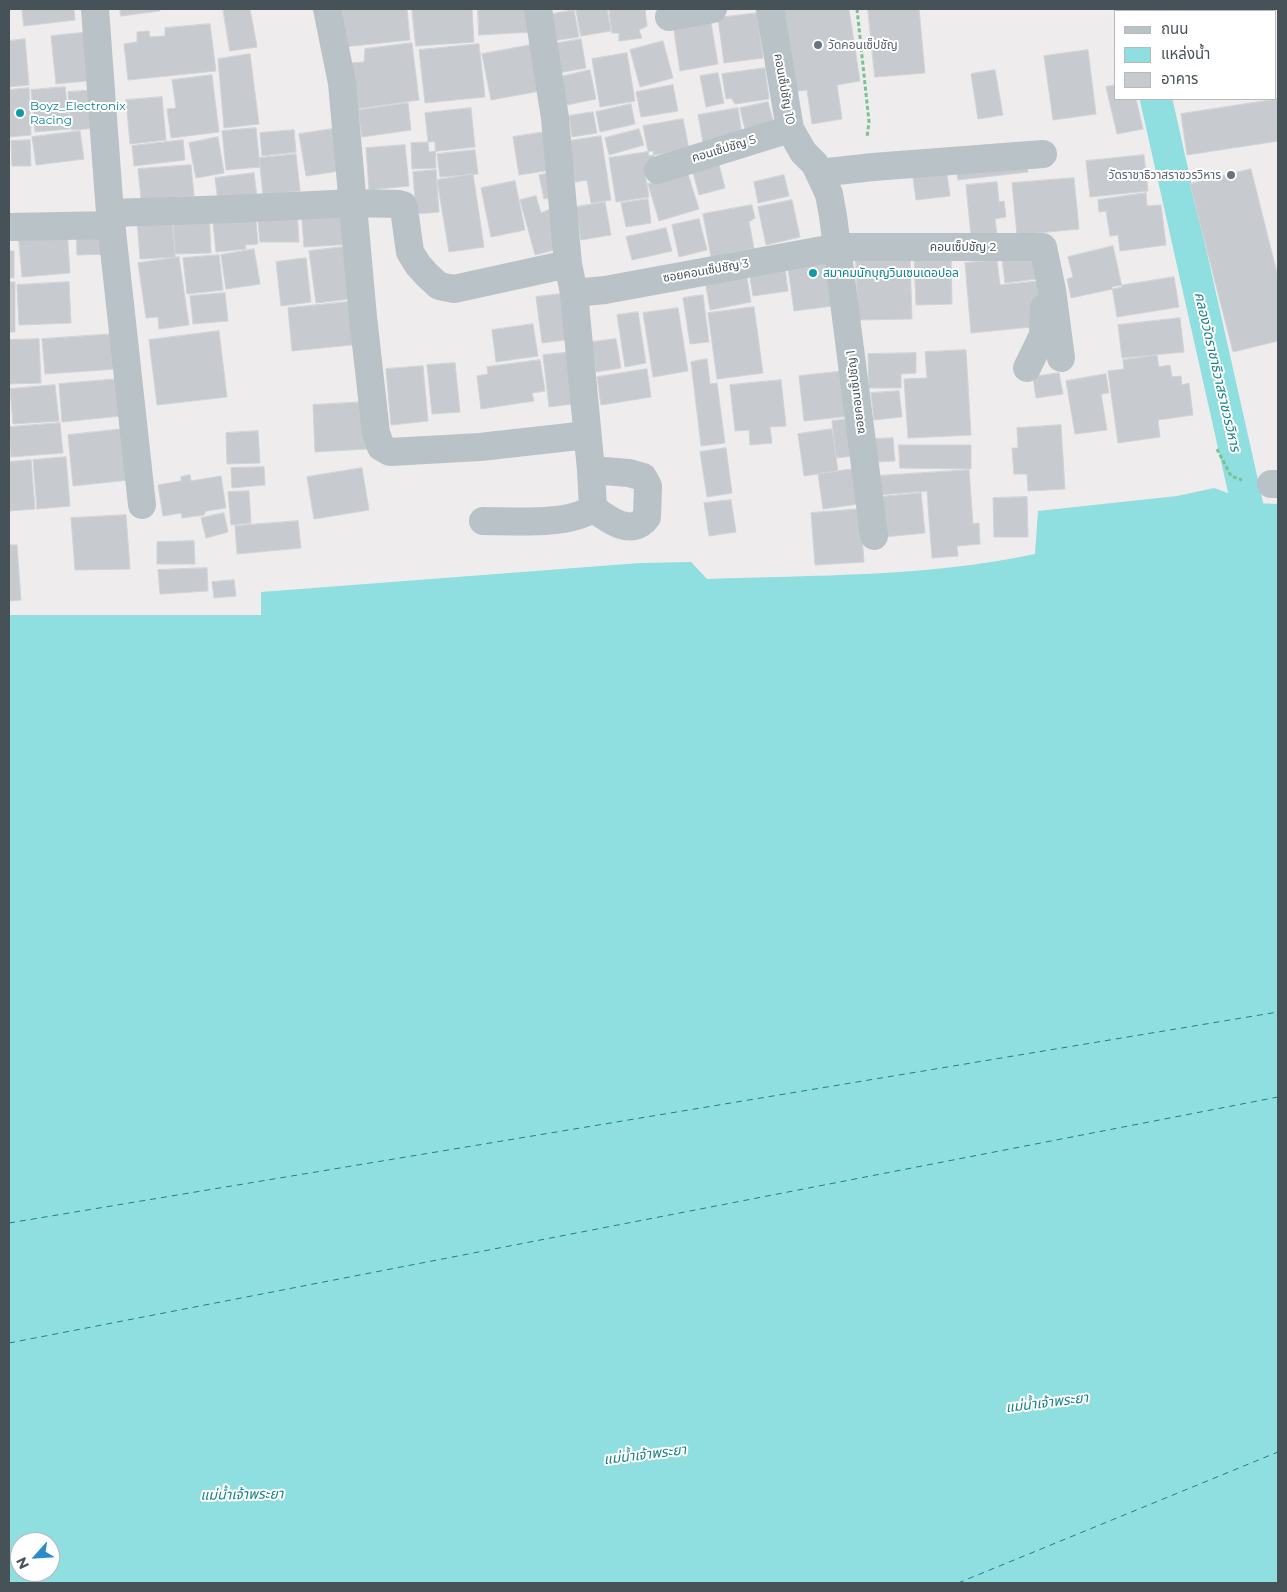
<!DOCTYPE html>
<meta charset="utf-8">
<style>
body{margin:0}
#map{position:relative;width:1287px;height:1592px;overflow:hidden;background:#eeecec;font-family:Montserrat,"Noto Sans Thai",sans-serif}
canvas{display:block}
.frame{position:absolute;inset:0;border:10px solid #465257;pointer-events:none}
.legend{position:absolute;left:1114px;top:10px;width:162px;height:90px;box-sizing:border-box;background:#fff;border:1px solid #b5babc;margin:0;padding:6px 9px;list-style:none;font-size:15px;color:#465257}
.legend li{display:flex;align-items:center;gap:10px;height:25px}
.legend b{width:25px;border:1px solid #b5babc}
.north{position:absolute;left:10px;top:1532px;width:50px;height:50px;box-sizing:border-box;background:#fff;border:1px solid #b5babc;border-radius:50%;rotate:244deg;font-size:14px;font-weight:700;line-height:20px;text-align:center;color:#465257}
.north::after{content:'';display:block;margin:auto;width:18px;height:22px;background:#2d8bc7;clip-path:polygon(50% 0,100% 100%,50% 72%,0 100%)}
</style>
<div id="map">
<canvas width="1287" height="1592"></canvas>
<div class="frame"></div>
<ul class="legend">
<li><b style="height:6px;background:#b8c2c7"></b>ถนน</li>
<li><b style="height:14px;background:#8fdee0"></b>แหล่งน้ำ</li>
<li><b style="height:14px;background:#c7cace"></b>อาคาร</li>
</ul>
<div class="north">N</div>
</div>
<script>
const ctx = document.querySelector('canvas').getContext('2d');
ctx.lineJoin = 'round';
function fillPath(path, color) { ctx.fillStyle = color; ctx.fill(path, 'evenodd'); }
function trace(path, color, width, dash) { ctx.strokeStyle = color; ctx.lineWidth = width; ctx.lineCap = dash ? 'butt' : 'round'; ctx.setLineDash(dash || []); ctx.stroke(path); }
function write(font, color, halo, rows, align = 'center') {
  ctx.font = font + ' Montserrat,"Noto Sans Thai",sans-serif'; ctx.lineWidth = 4; ctx.setLineDash([]); ctx.textBaseline = 'middle'; ctx.strokeStyle = halo; ctx.fillStyle = color; for (const [text, x, y, turn = 0] of rows) {
    ctx.save(); ctx.translate(x, y); ctx.rotate((+turn || 0) * Math.PI / 180); ctx.textAlign = isNaN(turn) ? turn : align; if (halo) ctx.strokeText(text, 0, 0); ctx.fillText(text, 0, 0); ctx.restore();
  }
}
fillPath(new Path2D(`
 M1214 488 1255 503 1278 504V1583H9V615H261V592L640 563 691 562 707 579C816 575 928 577 1035 554L1038 511 1177 496ZM20 1542H50V1572H20Z`), '#8fdee0');
trace(new Path2D(`
 M1135 9V11
 M1156 99 1256 544`), '#8fdee0', 32);
trace(new Path2D(`
 M9 1223 1278 1012
 M9 1343 1278 1097
 M958 1583 1278 1452`), '#1b8387', 1, [6, 5]);
const building = new Path2D(`
 M22 9H74L75 20 24 26Z
 M120 9H160V11L121 16Z
 M223 9H250L257 47 230 51Z
 M339 9H407L410 40 343 47Z
 M412 9H472L474 42 416 46Z
 M478 9H530L531 32 479 35Z
 M576 9H607L611 31 581 36Z
 M609 9H645L647 26 639 30 642 38 619 41V33H612Z
 M776 9H849L860 81 837 85 842 119 812 124 807 90 787 92Z
 M868 9H919L925 73 875 77Z
 M574 10 579 37 545 42 541 16Z
 M757 13 763 58 724 63 718 18Z
 M710 17 718 64 680 71 673 24Z
 M210 24 216 71 128 80 124 44 137 42V32L149 31 150 37 165 36V28Z
 M91 32 96 80 56 84 51 36Z
 M25 39 29 85 9 87V41Z
 M581 39 586 68 552 74 548 45Z
 M663 41 673 78 640 87 630 50Z
 M412 43 419 100 355 109 349 63 364 62 365 49Z
 M479 44 485 97 425 103 419 50Z
 M531 45 540 91 491 100 482 54Z
 M1088 50 1096 114 1053 120 1044 56Z
 M627 53 635 101 600 107 592 59Z
 M250 54 259 124 224 128 218 59Z
 M765 68 769 99 735 104 731 98 726 99 722 74Z
 M590 70 596 99 567 105 560 77Z
 M995 70 1003 115 978 119 971 74Z
 M718 73 724 103 706 107 700 76Z
 M212 75 219 132 171 138 167 109 176 108 172 80Z
 M673 85 678 111 641 117 636 92Z
 M1116 85V99H1136L1143 129 1117 134 1106 87Z
 M65 87 70 129 35 132 31 90Z
 M29 88 31 135 9 137V90Z
 M97 90 100 128 71 130 68 92Z
 M162 97 166 140 130 144 126 100Z
 M1278 99V141L1187 155 1181 114Z
 M768 102 776 132 747 138 740 108Z
 M408 103 411 130 362 137 358 110Z
 M631 104 635 124 600 132 596 112Z
 M471 108 475 147 429 152 425 113Z
 M738 108 743 141 704 148 698 115Z
 M593 112 597 133 572 137 569 116Z
 M683 119 689 149 649 156 643 126Z
 M256 128 260 167 226 170 222 131Z
 M339 128 346 170 306 176 299 134Z
 M639 129 644 145 609 155 605 138Z
 M294 130 296 152 262 156 260 133Z
 M80 131 84 159 36 165 32 137Z
 M551 131 557 169 519 175 513 137Z
 M601 136 611 200 591 203 587 180 575 182 569 141Z
 M218 137 224 173 196 178 189 143Z
 M30 140 31 166H12L11 141Z
 M183 140 185 160 134 166 132 146Z
 M435 142 436 168 412 169 411 143Z
 M405 145 409 186 369 190 366 148Z
 M475 150 478 174 440 177 437 154Z
 M653 151 656 171 645 172 649 197 616 202 609 158Z
 M296 154 300 191 263 195 259 158Z
 M1144 155 1148 191 1090 197 1086 161Z
 M717 157 725 188 699 195 691 165Z
 M1026 159 1028 172 958 180 956 167Z
 M191 165 194 196 141 199 138 169Z
 M946 166 950 196 916 200 912 170Z
 M1251 169 1278 277V341L1233 352 1190 184Z
 M436 170 439 212 416 214 413 172Z
 M687 171 699 209 659 221 648 184Z
 M557 172 562 195 544 199 539 175Z
 M254 173 257 197 218 202 215 178Z
 M473 174 484 247 449 252 437 180Z
 M784 175 789 196 758 203 754 182Z
 M1074 178 1079 229 1017 235 1012 183Z
 M515 181 525 230 491 237 481 188Z
 M997 182 999 202 1004 201 1006 217 995 219 997 234 971 236 966 185Z
 M1146 193 1147 206 1161 205 1166 245 1120 251 1118 235 1110 236 1106 211 1099 212 1098 200Z
 M536 196 541 213 561 204 565 247 535 255 520 200Z
 M648 199 651 223 626 227 621 203Z
 M792 200 800 237 766 245 758 207Z
 M605 202 611 235 581 240 576 207Z
 M351 205 354 244 304 247 301 209Z
 M752 205 755 218 749 222 754 248 711 257 703 214Z
 M297 208 299 242H260L257 210Z
 M255 210 258 244 245 245 246 249 216 252 212 213Z
 M209 212 211 253 175 254 173 213Z
 M172 217 175 257 140 259 137 220Z
 M699 219 707 250 679 257 672 225Z
 M109 227 111 254 77 255 76 229Z
 M67 228 70 273 22 277 18 231Z
 M666 228 672 251 632 260 626 237Z
 M352 246 358 298 316 303 309 251Z
 M1113 246 1122 287 1071 298 1067 279 1073 277 1068 257Z
 M254 249 260 284 226 289 221 255Z
 M9 251H14V278H9Z
 M219 255 223 290 187 294 183 258Z
 M834 255 841 305 794 311 787 261Z
 M951 255 952 304 916 305 914 257Z
 M1041 255 1044 278 1005 283 1002 259Z
 M179 257 189 325 159 329 158 317 146 318 138 263Z
 M306 258 311 302 281 306 276 262Z
 M856 258H910L912 319 858 320Z
 M997 260 1000 285 1038 281 1042 326 971 333 965 263Z
 M784 261 788 291 753 296 748 265Z
 M745 267 751 302 710 310 704 274Z
 M1174 277 1179 307 1117 317 1112 287Z
 M9 282H15V332H9Z
 M69 282 71 323 19 325 17 285Z
 M225 293 228 321 193 324 190 296Z
 M568 293 573 339 542 343 536 297Z
 M703 295 709 342 690 344 683 298Z
 M357 301 361 344 292 351 288 308Z
 M754 307 763 373 717 379 708 313Z
 M678 308 688 371 653 377 643 313Z
 M638 312 646 363 625 367 617 315Z
 M1180 318 1184 352 1122 358 1118 325Z
 M533 324 538 356 496 362 492 330Z
 M219 331 227 397 157 405 149 340Z
 M114 334 117 369 45 374 42 339Z
 M39 339 41 383 9 384V340Z
 M616 339 621 368 596 372 592 342Z
 M966 350 971 435 908 438 904 379 927 378 925 352Z
 M574 352 580 403 549 407 543 355Z
 M916 353V373L901 374V388H869L868 354Z
 M1157 355 1159 367 1170 365 1172 377 1181 376 1182 385 1189 383 1193 415 1158 420 1160 437 1118 443 1108 371 1124 369 1123 360Z
 M707 359 710 384 717 383 725 443 701 446 691 362Z
 M540 360 545 391 532 393 534 401 481 409 477 376 488 374 487 367Z
 M455 363 460 412 432 414 427 365Z
 M423 366 428 421 391 425 386 369Z
 M647 369 651 397 601 405 597 377Z
 M845 371 850 416 804 421 799 376Z
 M1059 373 1063 394 1036 398 1033 377Z
 M1106 374 1109 393 1101 394 1107 430 1075 434 1066 381Z
 M118 379 121 416 62 422 59 384Z
 M781 380 786 426 770 427 772 443 750 445 749 430 735 431 730 385Z
 M55 385 59 421 13 424 10 389Z
 M899 391 902 417 874 420 871 393Z
 M365 402 367 449 315 452 313 405Z
 M855 418 860 455 836 458 832 421Z
 M60 423 63 453 11 457 9 427Z
 M1061 425 1065 489 1028 491 1027 474H1014L1012 448H1018L1017 428Z
 M123 429 129 480 73 486 68 435Z
 M832 429 838 471 804 476 798 434Z
 M258 431 260 463 227 464 226 433Z
 M893 438 895 461 876 462 874 439Z
 M899 445H971V469L900 468Z
 M726 448 732 493 707 497 700 452Z
 M66 457 70 506 37 509 33 460Z
 M31 460 35 509 9 511V462Z
 M264 467 265 485 232 488 231 468Z
 M362 468 369 510 314 519 307 477Z
 M861 468 866 503 823 509 818 474Z
 M969 470 973 524 979 523 980 544 957 546 958 556 932 558 927 491 878 495 877 476Z
 M190 475 191 481 221 476 226 508 206 511 204 515 182 518 181 513 163 516 158 485 181 481V477Z
 M249 491 251 523 231 525 228 492Z
 M921 493 925 533 884 537 880 497Z
 M1027 497 1028 537H994L993 498Z
 M731 500 736 532 709 536 704 503Z
 M860 509 864 562 815 565 811 513Z
 M224 513 228 532 206 538 201 518Z
 M126 515 130 569 75 570 71 518Z
 M298 521 301 548 237 554 235 526Z
 M194 541 195 564H157V542Z
 M9 545H17L21 600 9 601Z
 M207 568 208 591 160 594 158 570Z
 M234 580 236 596 214 598 212 582Z`);
fillPath(building, '#c7cace');
trace(building, '#d0d3d7', 1);
trace(new Path2D(`
 M857 9 869 122 867 137
 M1217 449 1231 476 1242 480`), '#7ac292', 3, [4, 2.5]);
trace(new Path2D(`
 M95 9 110 213 142 505
 M327 9 342 83 363 317 376 433 381 447 390 452 480 447 587 435
 M770 9 790 129 803 152 815 164 829 194 833 216 874 536
 M669 17 713 9
 M658 170 790 129
 M819 173 873 167 1043 154
 M110 213 232 209 353 203 399 204 403 205 404 209 410 252 418 265 427 275 439 286 454 289 568 264
 M9 227 112 225
 M574 293 605 290 839 247H1043L1052 290 1061 358
 M1027 368 1043 335 1044 308
 M591 470 629 473 643 477 648 486 647 517C632 538 607 519 593 508
 M1271 484H1278
 M483 521C512 521 570 526 593 508L591 470 574 293 568 264 555 118 538 9`), '#b8c2c7', 28);
for (const [x, y, r, color] of [
 [818,45,5,"#6b7280"],
 [20,113,5,"#0f9aa8"],
 [1231,175,5,"#6b7280"],
 [813,273,5,"#0f9aa8"]
]) { const dot = new Path2D(); dot.arc(x, y, r, 0, 2 * Math.PI); ctx.fillStyle = color; ctx.fill(dot); trace(dot, '#fff', 2); }
write('12px', '#5b616d', '#fff', [
 ["วัดคอนเซ็ปชัญ",828,45],
 ["วัดราชาธิวาสราชวรวิหาร",1221,175,"right"]
], 'left');
write('12px', '#465257', '#fff', [
 ["คอนเซ็ปชัญ 10",784,89,80],
 ["คอนเซ็ปชัญ 5",724,149,-17],
 ["คอนเซ็ปชัญ 2",963,247],
 ["ซอยคอนเซ็ปชัญ 3",706,271,-10],
 ["ซอยคอนเซ็ปชัญ 1",856,392,-97]
]);
write('12px', '#0d838f', '#fff', [
 ["Boyz_Electronix",30,106],
 ["Racing",30,120],
 ["สมาคมนักบุญวินเซนเดอปอล",823,273]
], 'left');
write('italic 14px', '#1b8387', '#fff', [
 ["คลองวัดราชาธิวาสราชวรวิหาร",1217,372,77],
 ["แม่น้ำเจ้าพระยา",1047,1403,-7],
 ["แม่น้ำเจ้าพระยา",645,1455,-7],
 ["แม่น้ำเจ้าพระยา",242,1495,-1]
]);
</script>
